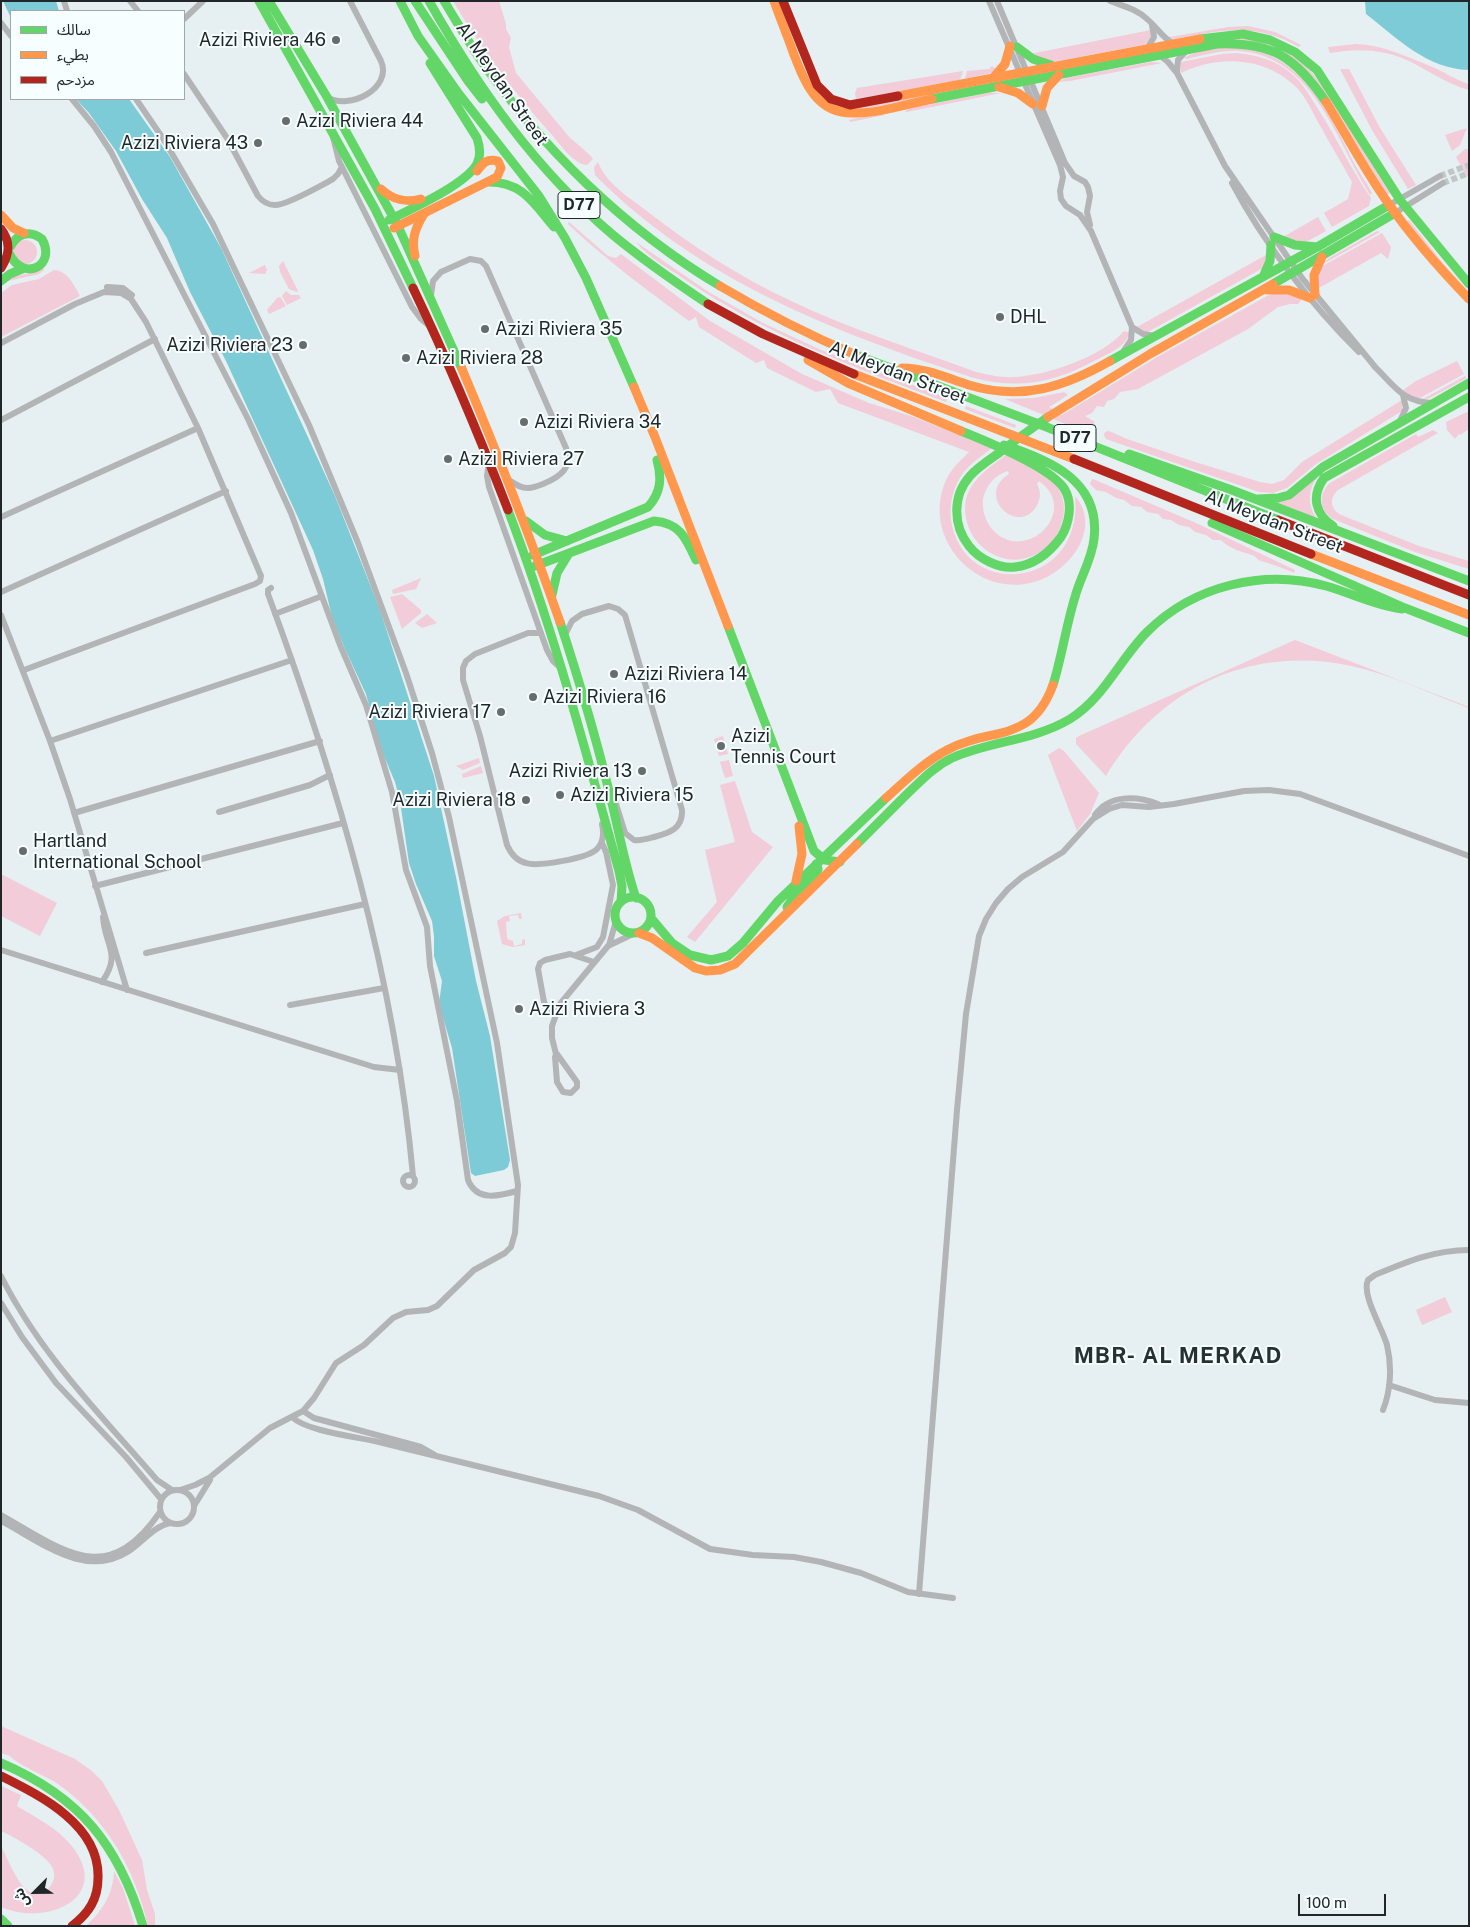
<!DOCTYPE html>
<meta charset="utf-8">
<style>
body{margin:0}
#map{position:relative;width:1470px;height:1927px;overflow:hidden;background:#e6eff1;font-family:"Public Sans","Noto Sans Arabic",sans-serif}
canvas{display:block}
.frame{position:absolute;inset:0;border:2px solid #212728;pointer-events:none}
.legend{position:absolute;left:10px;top:10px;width:175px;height:90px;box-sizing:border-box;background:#f7feff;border:1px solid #a1a8a9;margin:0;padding:6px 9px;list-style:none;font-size:15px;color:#212728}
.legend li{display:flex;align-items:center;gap:10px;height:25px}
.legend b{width:25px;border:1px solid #a1a8a9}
.north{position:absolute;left:10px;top:1867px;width:50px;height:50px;-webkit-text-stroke:4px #f7feff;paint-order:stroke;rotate:247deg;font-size:14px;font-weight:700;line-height:20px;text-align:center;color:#212728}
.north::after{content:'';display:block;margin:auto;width:18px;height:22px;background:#212728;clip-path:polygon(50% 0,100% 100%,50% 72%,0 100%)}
.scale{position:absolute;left:1298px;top:1894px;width:88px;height:22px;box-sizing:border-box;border:2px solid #212728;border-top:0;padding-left:6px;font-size:15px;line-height:18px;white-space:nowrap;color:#212728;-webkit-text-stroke:4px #f7feff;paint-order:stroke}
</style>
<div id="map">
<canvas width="1470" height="1927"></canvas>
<div class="frame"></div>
<ul class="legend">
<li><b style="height:6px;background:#63d668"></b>سالك</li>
<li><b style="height:6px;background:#ff974d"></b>بطيء</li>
<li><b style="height:6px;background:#b3261e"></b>مزدحم</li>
</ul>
<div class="north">ش</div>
<div class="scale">100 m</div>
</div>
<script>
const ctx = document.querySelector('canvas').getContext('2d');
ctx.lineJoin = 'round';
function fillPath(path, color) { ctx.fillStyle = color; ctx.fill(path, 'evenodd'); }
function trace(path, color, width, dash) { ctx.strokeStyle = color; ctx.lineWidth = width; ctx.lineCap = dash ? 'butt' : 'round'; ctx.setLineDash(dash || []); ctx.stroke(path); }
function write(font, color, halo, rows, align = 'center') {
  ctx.font = font + ' "Public Sans",sans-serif'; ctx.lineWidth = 4; ctx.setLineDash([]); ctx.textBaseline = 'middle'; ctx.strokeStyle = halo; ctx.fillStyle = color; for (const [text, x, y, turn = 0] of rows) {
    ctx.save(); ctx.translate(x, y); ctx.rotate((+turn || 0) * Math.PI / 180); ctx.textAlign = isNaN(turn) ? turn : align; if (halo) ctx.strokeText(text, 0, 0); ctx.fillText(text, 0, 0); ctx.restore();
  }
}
fillPath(new Path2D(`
 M453 1H499L506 24V29L511 38 509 47 516 73 570 138C574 141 591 155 593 159L587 165C574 164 561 146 553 136 515 94 482 50 453 1Z
 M1248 26 1275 32 1301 45 1299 47C1256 22 1222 30 1175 39L1169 38 1170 37 1228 27Z
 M1151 30C1152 36 1149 43 1143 45L1052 62 1030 54Z
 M1227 38C1295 39 1315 71 1347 124 1361 147 1375 170 1390 193L1387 195 1314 78 1292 58 1257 43 1042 74Z
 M1356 44C1383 45 1405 56 1430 66 1443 71 1455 80 1469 84V90C1447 84 1429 71 1409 61 1385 49 1356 48 1330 53L1328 47Z
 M1237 47C1301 52 1329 112 1354 163 1360 174 1367 183 1372 193L1370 195 1363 183C1334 132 1309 56 1240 51 1222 50 1204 55 1187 59L1184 58C1198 49 1221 48 1237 47Z
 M1237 53C1255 55 1272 59 1287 70 1301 80 1309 94 1318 109 1337 138 1351 170 1371 198L1369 206 1332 227 1324 213 1348 199 1352 182C1341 162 1329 142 1318 122 1312 111 1306 98 1298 89 1268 57 1219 54 1181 73V62L1222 54Z
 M1151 62 1162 63 1070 81 1057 82 1066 78Z
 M992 66 997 70 995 72 965 79 967 71 989 69Z
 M1340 69H1349L1380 128 1416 185 1408 189 1372 130Z
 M963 71 960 80 856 99 855 93 857 88Z
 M1009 79 1010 80 858 110 851 109Z
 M989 93H1001L907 112 905 111 910 108Z
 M876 114 885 115 850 122 849 120Z
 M1467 128 1460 145 1452 151 1445 135Z
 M1465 149H1469V175L1467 177 1456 157Z
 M598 162C607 185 629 197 648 212 692 246 738 276 789 300 849 329 914 349 976 372 989 375 1001 378 1015 377 1048 375 1102 357 1124 331L1130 333C1124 348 1111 352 1098 359 1056 382 1021 390 974 378 837 333 698 280 595 175L594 167Z
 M1318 217 1326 231 1304 243 1283 237Z
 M1409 220 1442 262 1469 292V296L1440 264 1407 221Z
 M569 222 608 256 616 258 621 254 710 321 802 374 869 403 914 417 992 448C982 456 971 463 963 473 953 487 949 504 951 520 963 601 1084 590 1075 496 1087 510 1088 526 1081 542 1074 557 1062 569 1047 577 984 608 917 540 947 478 953 467 961 460 969 452L838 403 830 389 816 392 767 368 764 360 756 363 699 327 696 317 689 321C647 290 606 260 568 224Z
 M1377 231 1380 232 1323 264 1329 258Z
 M1382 233 1391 247 1388 259 1381 253 1317 289 1319 268Z
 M13 252a12 12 0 1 1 24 0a12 12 0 1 1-24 0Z
 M636 242 707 291 763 323 821 350 947 398 946 402C855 368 765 334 684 279 668 268 648 257 636 242Z
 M1266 255 1268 258 1263 268 1146 333 1137 327Z
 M283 261 298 291 297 292 289 289 280 272 279 266Z
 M265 265 267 270 265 274 249 273Z
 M42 267 44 270 39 274 8 281 1 286C8 275 20 276 31 273 35 272 39 269 42 267Z
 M54 270C68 271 74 285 80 296L1 337V293L12 285 39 279Z
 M286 291 291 295H299L301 298 287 305 282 296Z
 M1281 292 1303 298 1298 304H1290L1278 307 1248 329 1138 389 1120 392 1114 399 1107 401 1104 407 1097 406 1092 413 1085 416 1095 422 1089 428 1080 430 1005 399 1034 398 1064 392 1068 395 1049 407 1062 415 1159 356 1267 296Z
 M278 297 281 298 286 306 269 314 267 310Z
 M1457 361 1464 374 1416 400 1403 390 1416 381Z
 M1465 376 1467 378 1430 398 1421 400Z
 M1402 400V411L1316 464 1287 488 1273 493 1259 492 1106 439 1104 435 1105 432 1109 431 1127 439 1192 461 1260 482 1272 484 1284 480 1302 462Z
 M966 406 1016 425 1015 428 965 409Z
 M1469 411V429L1460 435 1459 434 1455 439 1447 430 1446 422Z
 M1433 430 1438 433 1338 490C1329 498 1330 509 1341 515L1419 546 1469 561V569L1415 552 1333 519C1319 510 1318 494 1330 483L1416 434 1418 437Z
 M1006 455C1018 461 1037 467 1047 475 1092 513 1039 583 989 552 978 545 970 534 967 522 958 488 983 472 1006 455ZM1008 471 1009 474C975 495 1017 536 1036 507 1041 499 1041 491 1037 484L1039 481C1082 512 1023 567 991 528 985 520 982 509 983 499 986 485 995 475 1008 471Z
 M1318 476C1308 489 1307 504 1316 518L1275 503 1285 500Z
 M1093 479 1196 523 1295 570 1294 573C1283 568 1272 564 1261 561 1257 560 1256 556 1252 555 1242 552 1228 548 1221 540H1213L1206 535 1195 532 1189 527 1179 525 1171 520 1163 519 1158 514 1147 512 1141 507 1132 506 1124 500 1116 498 1106 492 1096 490 1090 484 1091 481Z
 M421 578 416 589 393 594 392 590Z
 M402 594 421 610V613L402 629 390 597Z
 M427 614 437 623 422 628 415 623Z
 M1295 640 1469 707V708C1431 694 1390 674 1351 666 1250 644 1158 689 1106 776L1076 744V738L1079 736Z
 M723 736 728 754 719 756 714 739Z
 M1059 748 1064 751 1099 793 1090 814 1077 831 1048 755Z
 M479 758 480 763 463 770 456 766Z
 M729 760 733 776 725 778 720 762Z
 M481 766 483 773 463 778 462 774Z
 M735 781 752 832 773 847 695 942 687 937 717 902 705 850 735 842 720 785Z
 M1 874 57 903 40 936 1 916Z
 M521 913 522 919H519L518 915 509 916 510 921 506 922 507 939 513 941 514 946 522 944V940L525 939V945L512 947 502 944 497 921 505 916Z
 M1445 1297 1452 1312 1422 1325 1416 1310Z
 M1 1726 75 1759 92 1771 102 1781 119 1810 142 1860 147 1890 155 1914V1926H148C135 1868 105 1816 55 1782 45 1776 15 1763 10 1756L1 1753Z
 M1 1786 21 1795 17 1806C35 1817 57 1828 71 1845 114 1898 46 1927 1 1907V1846C7 1857 16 1881 26 1889 39 1901 59 1886 53 1869 49 1856 14 1837 1 1831Z
 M114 1871 123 1888 135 1926H86C103 1910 113 1894 114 1871Z`), '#f2ccd8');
fillPath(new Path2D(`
 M3 1H56L59 11H11V18Z
 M1365 1H1469V70C1427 69 1397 38 1366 14Z
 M76 99H129L170 157 221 248 335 496 380 610 434 776 456 877 476 981 490 1036 510 1160 508 1167 504 1170 475 1176 471 1173 452 1048 439 1004 442 981 434 956V936L432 921 416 884 409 863 400 801 395 782 381 749 366 694 345 649 332 617 323 579 313 550 226 361 190 292 167 238 142 199 116 151 89 113Z`), '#7ccbd7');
trace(new Path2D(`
 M1440 176 1469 165
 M1443 183 1469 173`), '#bfc7c9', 6, [6, 3]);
trace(new Path2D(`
 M64 1 67 11
 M130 1 138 11
 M989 1 1060 165 1063 177 1060 191 1061 199 1066 206 1080 215 1091 231 1132 327 1131 340 1123 352
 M997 1 1065 163 1074 176 1085 182 1088 187 1090 196 1087 212 1090 225
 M1110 1C1123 6 1137 9 1147 19 1157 27 1162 38 1174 44
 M184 19 203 1
 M1 23 11 36
 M1147 49 1154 37 1152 25
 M1159 55 1168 62 1177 73 1225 166 1302 278 1376 368
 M1177 73 1178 60 1187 50
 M184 74 227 138 258 196C262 201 268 205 275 205 287 205 322 185 333 179L338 174 342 167
 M327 97C349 111 393 88 381 61L350 1
 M72 99 94 126 111 152 248 419 291 513 340 645 366 705 392 792 406 870 427 927 430 966 457 1101 468 1180C477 1202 499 1196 517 1191
 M136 99 164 140 213 224 309 425 358 543 406 673 432 753 449 817 497 1043 518 1185 515 1233 511 1247 505 1253 474 1270 437 1306 428 1310 406 1312 393 1318 364 1345 336 1363 314 1398 303 1411 270 1428 209 1478 195 1485 180 1490
 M333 137 339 161 412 307 421 319 432 328
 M1232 183C1264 243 1311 305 1359 352
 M1389 205 1440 176
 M1395 213 1443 183
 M107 287 123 288 132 295
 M431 295 433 281 441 272 470 259 481 261 486 266 566 448C573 468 560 477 543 484 538 486 533 488 528 488 520 488 515 484 509 480
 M1132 327 1143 334 1156 336
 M1 343 75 304 104 292 121 293 131 299 146 322 198 428 261 576 260 581 255 584 24 670
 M1374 366C1394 385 1402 402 1432 403
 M1 420 155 339
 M1399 423 1406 408 1403 395
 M489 462 487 476 489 487 547 650 553 661 563 670
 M1 517 198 428
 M271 588 268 590V594C337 780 395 978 413 1176
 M1 592 226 491
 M275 614 322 596
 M1 615 50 741 70 799 127 990
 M541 633H528L475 654 466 661 463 668V680L480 736 507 845C511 854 517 861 526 863 538 867 589 858 597 849 604 842 604 833 602 824
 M565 635 572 621 582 614 609 606 618 609 625 615 682 810C683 829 669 833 654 837 647 839 641 841 634 840L625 833 615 801
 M50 741 292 660
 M219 812 310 785 330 775
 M74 813 320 741
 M1095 815C1109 794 1137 796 1158 804
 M95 886 343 823
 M609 945 616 921
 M1 950 374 1067 400 1070
 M146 953 365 904
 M576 955 597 947 603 937 613 885 606 852 602 843
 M102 982C122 953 105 947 103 917
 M290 1005 384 988
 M555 1015 548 1009 544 1002 538 969 540 963 545 960 570 954 594 962
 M556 1054 552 1038V1026L560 1004 608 946 633 934
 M557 1054 577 1082V1087L571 1093 563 1092 557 1082 555 1057Z
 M403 1181a6 6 0 1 1 12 0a6 6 0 1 1-12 0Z
 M1 1276C40 1354 101 1415 157 1480L172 1490
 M1 1303 22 1337 56 1383 126 1457 161 1499
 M1389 1385 1435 1400 1469 1403
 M1383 1410C1391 1390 1392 1366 1387 1345 1383 1329 1361 1295 1368 1280L1375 1275C1406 1262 1434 1250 1469 1250
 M303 1411 314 1418 421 1447 435 1455
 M292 1417C307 1432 361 1437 383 1443 455 1460 527 1479 599 1496L638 1510 710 1549 753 1555 794 1557 821 1562 861 1573 908 1592 953 1598
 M160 1507a17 17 0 1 1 34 0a17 17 0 1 1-34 0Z
 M194 1506 210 1480
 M1 1515C65 1551 107 1589 160 1512
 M1 1521C40 1541 85 1580 129 1551 143 1542 154 1526 170 1523
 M919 1594 957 1110 966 1014 979 936 986 919 996 903 1008 889 1022 877 1063 852 1093 819 1109 809 1122 805 1149 807 1174 804 1244 791 1269 790 1300 794 1469 856`), '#b3b4b5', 6);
trace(new Path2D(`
 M259 1 375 209 413 288
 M269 1 327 97 398 226 462 369
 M400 1 418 36
 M415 1 468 81 482 99
 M429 1C479 89 535 169 613 235 643 260 675 282 708 304
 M444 1C455 19 466 38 478 56 541 148 625 229 720 286
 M418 36 459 94 539 196 565 238 586 278 634 387
 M1200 39 1243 34 1270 40 1295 52 1317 70 1400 200 1469 284
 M1017 47 1033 59 1051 65
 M932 99 1217 44C1273 42 1295 57 1326 102
 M489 182C523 182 534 204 554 227
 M389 220C411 209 465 185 477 164 481 156 480 147 477 138L430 63
 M1274 237 1295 245 1318 247
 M9 253C23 283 57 266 42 239 29 229 17 234 10 247
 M1263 277 1270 261 1271 245
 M1 281 10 274 22 269
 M1273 284 1395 213
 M856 355 1044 426 1278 520
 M1110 361 1319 246 1389 205
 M961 431C986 441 1053 468 1065 490 1073 504 1069 524 1061 537 1050 552 1034 565 1015 567 999 569 979 559 969 546 953 526 952 496 970 476 978 467 989 460 999 453 1015 440 1031 429 1048 417
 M1004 445C1050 460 1101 481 1094 539 1092 559 1080 578 1075 597 1066 626 1062 656 1053 685
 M1129 454 1229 489 1469 581
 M1258 499 1278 498 1289 495 1323 467 1469 383
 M508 510C553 628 585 749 619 871L622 886 621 902
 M526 521 545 535 567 541
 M1212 523 1405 608 1469 633
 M1333 526C1315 514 1311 496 1324 478L1469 397
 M533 555 648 507C661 493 662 478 657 460
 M535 566 654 521C680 523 686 538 696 560
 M552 595 557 573 568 555
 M560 622C578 677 595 734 609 791 618 826 624 863 636 898
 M728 626 814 851 825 860 840 862
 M857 844C873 828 889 812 905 796 920 782 933 767 952 758 990 741 1033 741 1070 719 1104 698 1120 659 1147 632 1194 585 1264 569 1326 586 1351 593 1376 606 1402 609
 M615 915a18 18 0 1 1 36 0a18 18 0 1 1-36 0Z
 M787 907 795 895 817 872 818 869 816 864
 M651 918 672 943 690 955 711 960 728 956 743 943 778 901 886 798
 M1 1763C80 1797 118 1844 143 1926
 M1 1919 8 1926`), '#63d668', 9);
trace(new Path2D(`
 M774 1C780 18 787 35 793 52 804 80 815 113 852 113 876 114 908 104 932 99
 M994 77 1005 64 1010 46
 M999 87 1018 93 1033 104
 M898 96 1200 39
 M1326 102C1347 136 1365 171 1388 203 1412 237 1440 269 1469 299
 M1042 106 1047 88 1059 75
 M381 189C393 200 405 203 421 199
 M1 215 13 228 24 233
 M394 228 497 177 501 168 498 161C487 158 483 163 477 171
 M415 256C411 240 415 228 424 214
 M720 286C764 312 809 335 856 355
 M1267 290H1289L1310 298
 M1315 295 1314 275 1322 257
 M808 360 848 383 961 431
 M902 368C926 368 947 378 969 385 1022 401 1064 387 1110 361
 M462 369C497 452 530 536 560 622
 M854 374 1074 459
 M634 387 655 437 728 626
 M1048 417 1150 354 1273 284
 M1311 554 1469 615
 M886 798C905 781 924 762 947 750 991 726 1031 745 1053 685
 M796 881 802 854 799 826
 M639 933 652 938 695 968 706 971 720 970 735 964 857 844`), '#ff974d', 9);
trace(new Path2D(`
 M783 1 817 85 831 99 850 105 898 96
 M1 229C11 242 10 254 1 268
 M413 288C448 361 479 435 508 510
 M708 304 763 334 854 374
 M1074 459 1311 554
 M1278 520 1469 595
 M1 1776C41 1796 100 1825 98 1878 98 1899 89 1913 72 1926`), '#b3261e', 9);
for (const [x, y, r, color] of [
 [336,40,5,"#666d6e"],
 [286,121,5,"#666d6e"],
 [258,143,5,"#666d6e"],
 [1000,317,5,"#666d6e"],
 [485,329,5,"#666d6e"],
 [303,345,5,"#666d6e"],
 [406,358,5,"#666d6e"],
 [524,422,5,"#666d6e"],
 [448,459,5,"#666d6e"],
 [614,674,5,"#666d6e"],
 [533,697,5,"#666d6e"],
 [501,712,5,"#666d6e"],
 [721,746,5,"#666d6e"],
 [642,771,5,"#666d6e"],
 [560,795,5,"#666d6e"],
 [526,800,5,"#666d6e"],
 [23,851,5,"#666d6e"],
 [519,1009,5,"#666d6e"]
]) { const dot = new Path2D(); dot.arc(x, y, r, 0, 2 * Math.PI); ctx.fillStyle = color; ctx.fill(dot); trace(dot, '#f7feff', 2); }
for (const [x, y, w] of [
 [579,205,42],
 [1075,438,42]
]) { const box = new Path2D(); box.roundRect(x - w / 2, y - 13.5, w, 27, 4); ctx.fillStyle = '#f7feff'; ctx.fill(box); trace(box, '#212728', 1); }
write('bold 16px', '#212728', null, [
 ["D77",579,205],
 ["D77",1075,438]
]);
write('18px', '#212728', '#f7feff', [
 ["Azizi Riviera 46",326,40,"right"],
 ["Azizi Riviera 44",296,121],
 ["Azizi Riviera 43",248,143,"right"],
 ["DHL",1010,317],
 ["Azizi Riviera 35",495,329],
 ["Azizi Riviera 23",293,345,"right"],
 ["Azizi Riviera 28",416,358],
 ["Azizi Riviera 34",534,422],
 ["Azizi Riviera 27",458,459],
 ["Azizi Riviera 14",624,674],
 ["Azizi Riviera 16",543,697],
 ["Azizi Riviera 17",491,712,"right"],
 ["Azizi",731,736],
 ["Tennis Court",731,757],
 ["Azizi Riviera 13",632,771,"right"],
 ["Azizi Riviera 15",570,795],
 ["Azizi Riviera 18",516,800,"right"],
 ["Hartland",33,841],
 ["International School",33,862],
 ["Azizi Riviera 3",529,1009]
], 'left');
write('18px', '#212728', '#f7feff', [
 ["Al Meydan Street",502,84,55],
 ["Al Meydan Street",898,373,21],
 ["Al Meydan Street",1274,522,21]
]);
ctx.letterSpacing = '1px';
write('bold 22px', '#253234', '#f7feff', [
 ["MBR- AL MERKAD",1178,1356]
]);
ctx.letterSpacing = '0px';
</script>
